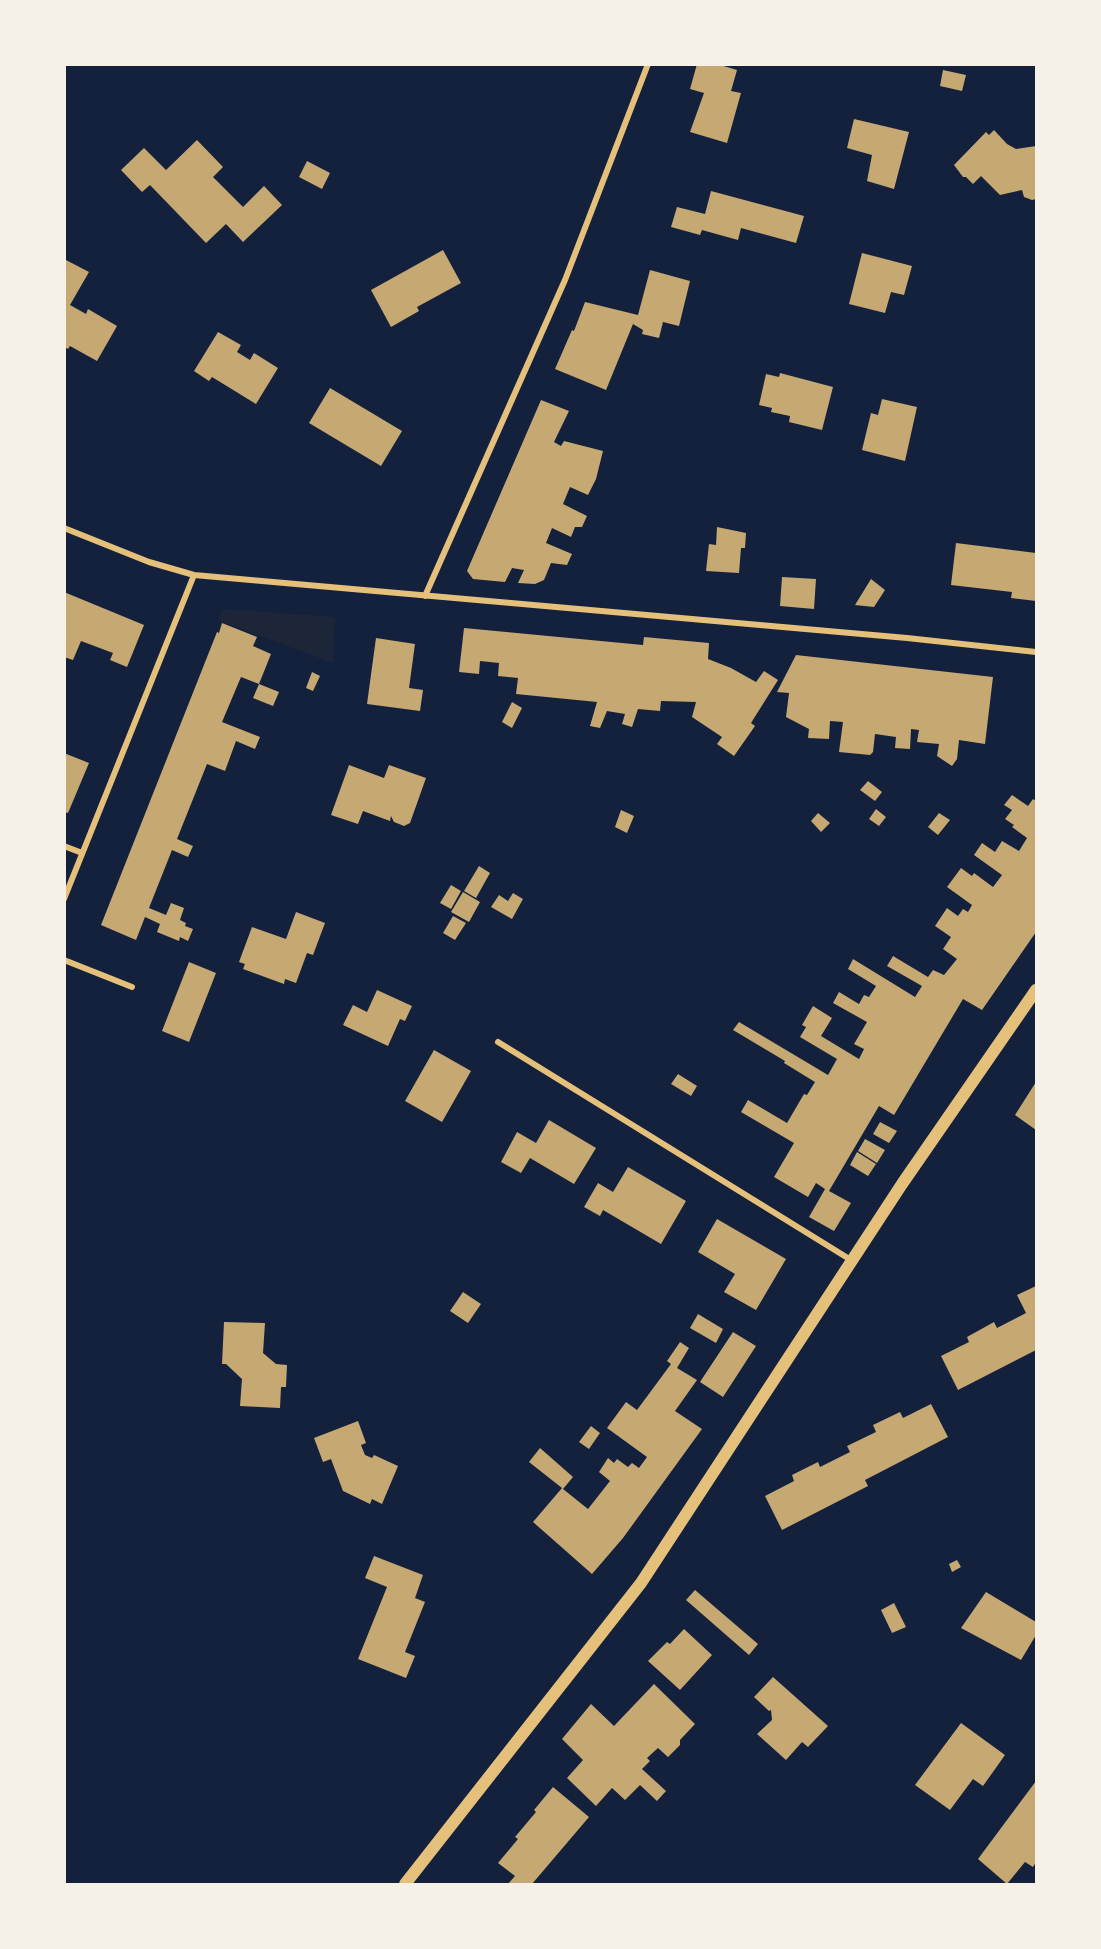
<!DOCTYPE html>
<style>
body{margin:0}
#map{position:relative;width:1101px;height:1949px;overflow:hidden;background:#14213d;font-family:"Noto Sans",sans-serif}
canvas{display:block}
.frame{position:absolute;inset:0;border:66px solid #f6f1e7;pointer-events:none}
</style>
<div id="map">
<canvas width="1101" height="1949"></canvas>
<div class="frame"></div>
</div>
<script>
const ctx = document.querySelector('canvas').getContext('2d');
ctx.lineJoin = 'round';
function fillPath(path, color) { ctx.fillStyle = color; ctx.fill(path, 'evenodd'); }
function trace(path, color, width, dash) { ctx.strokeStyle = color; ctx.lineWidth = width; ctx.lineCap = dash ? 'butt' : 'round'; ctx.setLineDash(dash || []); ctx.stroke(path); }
fillPath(new Path2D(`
 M222 609 335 617 333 663 218 620Z`), '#1d2539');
fillPath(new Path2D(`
 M697 64H717L737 70 731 91 741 93 727 143 690 132 704 93 690 89Z
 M943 70 966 75 962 91 940 86Z
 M854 119 909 132 894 189 867 181 872 155 847 148Z
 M994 130 1007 144 1016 149 1036 146V199L1032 200 1024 197 1022 190 1000 195 981 176 973 184 966 177H963L954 165 986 132 989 135Z
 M197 140 223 167 213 177 243 207 264 186 282 205 243 242 226 224 206 243 150 185 142 192 121 170 144 148 166 170Z
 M307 161 330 173 322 189 299 177Z
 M711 191 804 216 796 243 741 228 738 240 702 230 700 235 671 227 677 207 705 214Z
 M443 250 461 283 417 307 419 311 391 327 371 290Z
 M862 253 912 266 904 295 891 292 885 313 849 304Z
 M64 259 89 272 70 305 86 314 88 309 117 326 97 361 70 346 68 349 64 347Z
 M650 270 690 281 679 326 663 322 659 338 642 334 643 330 633 324 606 390 555 369 572 330 574 331 585 302 638 315Z
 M218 332 241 345 237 352 250 360 254 353 278 368 256 404 212 377 209 381 194 371Z
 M780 373 833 387 822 430 789 422 790 416 771 412 772 408 759 405 766 374 779 377Z
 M330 388 402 431 381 466 309 423Z
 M882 399 917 407 905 461 862 450 871 413 878 415Z
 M541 400 569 411 554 442 561 446 564 441 603 451 596 479 588 495 570 487 563 504 587 516 582 527H575L571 537 552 528 546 543 572 554 567 565 551 563 544 580 535 584 518 583 524 570 512 568 505 582 473 579 467 571Z
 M717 527 746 533 745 548H741L739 573 706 571 709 544 716 545Z
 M956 543 1036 553V601L1011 598 1012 592 951 585Z
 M782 577 816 579 814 609 780 606Z
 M871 579 885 590 874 607 855 605Z
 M64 592 144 625 127 667 110 660 113 653 81 641 73 660 64 657Z
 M222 623 257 637 253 646 271 654 259 684 241 677 222 722 260 737 255 749 236 741 225 771 207 764 177 839 193 846 188 857 172 850 149 908 166 915 171 903 184 908 180 920 186 923 185 926 193 929 188 941 180 937 179 941 157 932 160 924 145 917 136 940 101 925 217 632 219 633Z
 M464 628 643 645 644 637 709 643 708 659 731 668 756 682 764 671 778 680 751 723 755 726 734 756 717 744 722 737 692 717 696 702 661 701 660 711 638 709 632 727 622 724 625 714 607 711 600 728 590 726 597 702 516 694 518 678 498 676 499 663 480 661 479 674 459 672Z
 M376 638 415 644 409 688 423 690 420 711 367 704Z
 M796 655 993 677 985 744 959 740 957 759 952 766 937 756 939 744 917 742 919 730 911 729 910 749 895 748 896 737 875 734 873 752 870 755 839 752 843 722 830 721 829 739 808 738 809 729 786 717 789 693 777 692Z
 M312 672 320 676 313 691 306 688Z
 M259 684 279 692 273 706 253 698Z
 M512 702 522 708 512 728 502 722Z
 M64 753 89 763 68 813 64 812Z
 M349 765 384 778 389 765 426 778 410 823 404 826 394 822 391 816 390 821 363 811 358 824 331 815Z
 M868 781 882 792 875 801 860 790Z
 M1012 795 1028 806 1033 799 1036 801V932L982 1010 963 999 894 1115 879 1106 829 1191 851 1203 834 1231 809 1217 825 1189 816 1183 808 1197 774 1177 794 1143 741 1112 748 1100 787 1123 804 1094 807 1095 815 1082 784 1063 785 1061 733 1030 739 1022 828 1075 837 1059 800 1037 806 1027 802 1025 813 1006 832 1018 821 1036 859 1059 864 1049 854 1044 867 1022 833 1003 839 992 859 1004 864 995 869 997 876 986 848 969 853 959 915 997 922 986 887 966 893 956 928 977 933 970 944 975 957 959 943 949 951 937 935 926 947 908 958 916 963 909 968 912 972 905 947 887 961 868 972 876 974 873 993 887 1002 875 974 855 982 843 995 852 1002 841 1019 851 1027 838 1012 827 1014 825 1005 819 1012 810 1004 805Z
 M876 809 886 817 879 826 869 819Z
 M621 810 634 816 627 833 615 827Z
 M818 813 830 823 821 832 811 821Z
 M939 813 950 820 938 835 928 827Z
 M479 866 490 873 476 898 464 891Z
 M451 885 461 891 451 909 440 903Z
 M463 892 480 902 469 922 451 912Z
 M513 893 523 899 512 919 491 907 499 895 508 901Z
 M296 912 325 923 313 955 307 953 296 983 285 979 284 984 243 969 245 964 239 962 252 927 286 939Z
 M453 916 466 923 455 940 443 933Z
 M189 962 216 973 189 1042 162 1031Z
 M377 990 412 1006 405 1021 400 1019 388 1046 343 1025 353 1005 367 1012Z
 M434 1050 471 1071 442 1122 405 1101Z
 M678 1074 697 1086 691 1096 671 1084Z
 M1036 1082V1130L1015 1115Z
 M549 1120 596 1148 574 1184 530 1158 521 1173 501 1162 517 1132 536 1143Z
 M880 1122 897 1131 889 1143 873 1134Z
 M865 1139 885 1150 877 1163 858 1151Z
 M857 1152 876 1164 868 1176 850 1165Z
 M628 1167 686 1201 661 1244 603 1210 600 1216 584 1207 598 1183 613 1192Z
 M717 1219 786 1259 756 1310 724 1292 735 1274 698 1252Z
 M1036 1286V1350L958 1390 941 1356 969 1342 967 1337 994 1322 997 1328 1026 1313 1017 1295Z
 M463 1292 481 1304 468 1323 450 1311Z
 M698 1314 723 1329 716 1343 690 1328Z
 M224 1322 265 1323 263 1353 276 1364 287 1365 286 1387H281L280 1408 240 1406 242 1379 226 1364H222Z
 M733 1332 756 1346 723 1397 700 1382Z
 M680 1342 689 1348 677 1368 697 1380 675 1411 702 1429 623 1538 592 1574 533 1522 562 1488 529 1462 540 1448 573 1477 563 1489 588 1509 610 1481 599 1472 608 1458 614 1463 617 1459 628 1467 632 1463 639 1468 647 1457 607 1428 626 1402 637 1410 671 1364 667 1361Z
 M931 1404 948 1437 865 1480 868 1486 782 1530 765 1496 794 1481 792 1475 818 1462 820 1467 850 1452 847 1446 876 1432 873 1425 900 1412 903 1418Z
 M358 1421 366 1443 361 1445 365 1455 372 1458 374 1455 398 1466 382 1504 372 1499 370 1504 343 1491 331 1459 323 1462 314 1438Z
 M591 1426 600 1433 589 1449 579 1442Z
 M374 1556 423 1575 415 1598 425 1602 405 1652 415 1656 406 1678 358 1659 387 1587 365 1578Z
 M957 1560 961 1567 952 1572 949 1564Z
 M695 1590 758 1644 749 1655 686 1600Z
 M986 1592 1036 1622V1635L1021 1660 961 1628Z
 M894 1603 906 1627 892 1633 881 1610Z
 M684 1629 712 1655 680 1690 648 1661 667 1642 670 1644Z
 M773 1677 828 1726 808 1747 802 1742 786 1760 757 1734 772 1720 771 1710 769 1711 754 1697Z
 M654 1684 695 1724 680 1740V1745L668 1757 658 1748 647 1758 650 1761 642 1769 666 1791 657 1801 640 1785 625 1800 612 1788 596 1806 567 1778 583 1760 562 1739 591 1704 614 1726Z
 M961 1723 1005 1755 983 1786 973 1779 950 1810 915 1785Z
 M1036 1781V1862L1033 1867 1025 1862 1007 1884 978 1859Z
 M553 1787 589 1817 532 1884H508L515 1876 498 1863 518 1839 515 1837 536 1812 534 1810Z`), '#c6a872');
trace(new Path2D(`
 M64 528 149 562 194 575 907 638 1036 652
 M425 596 565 280 648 64
 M64 846 82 853
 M64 899 194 575
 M64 960 132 987
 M498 1042 851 1260`), '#e5c07b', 6);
trace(new Path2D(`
 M405 1884 641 1583 902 1184 1036 990`), '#e5c07b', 12);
</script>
